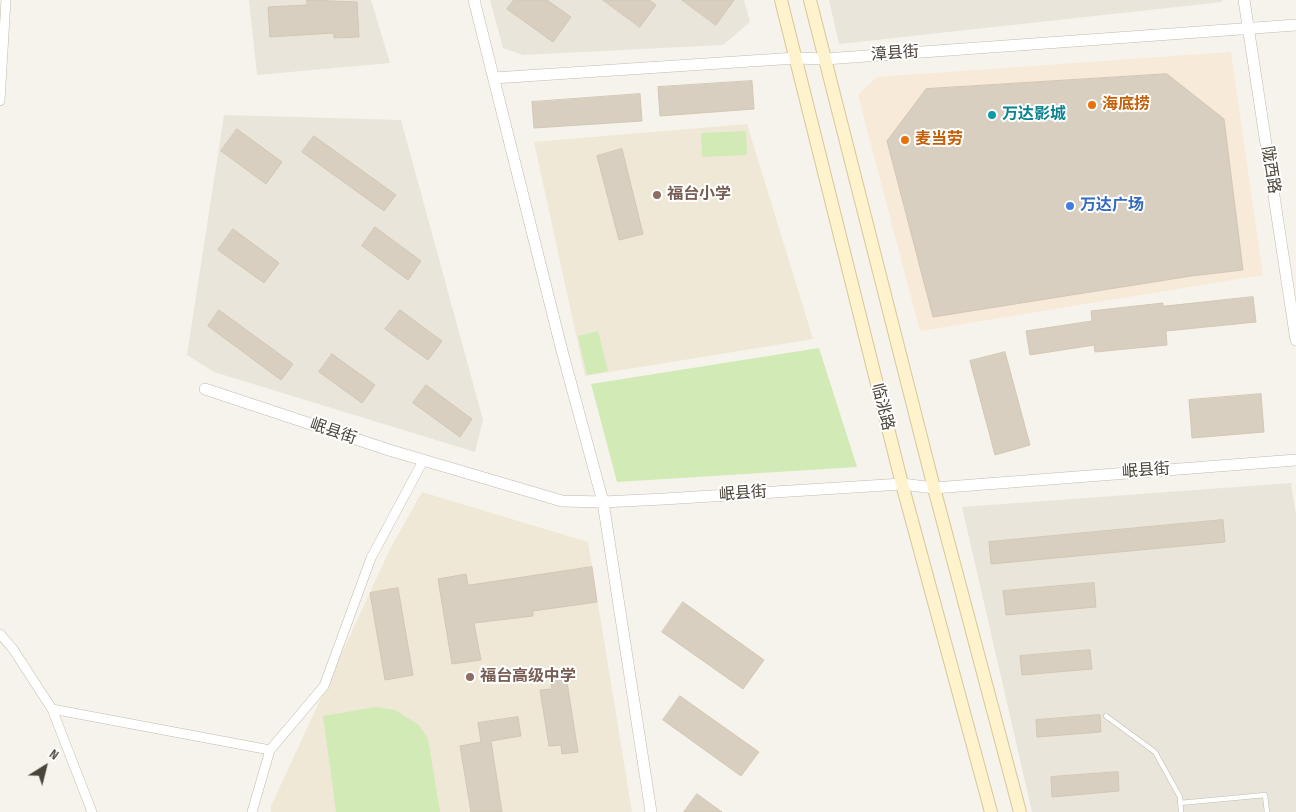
<!DOCTYPE html>
<meta charset="utf-8">
<style>
body{margin:0}
#map{position:relative;width:1296px;height:812px;overflow:hidden;background:#f6f3ec;font-family:"Sofia Sans Condensed",sans-serif}
canvas{display:block}
.north{position:absolute;left:20px;top:742px;width:50px;height:50px;-webkit-text-stroke:4px #fff;paint-order:stroke;rotate:36deg;font-size:14px;font-weight:700;line-height:20px;text-align:center;color:#4b4439}
.north::after{content:'';display:block;margin:auto;width:18px;height:22px;background:#4b4439;clip-path:polygon(50% 0,100% 100%,50% 72%,0 100%)}
</style>
<div id="map">
<canvas width="1296" height="812"></canvas>
<div class="north">N</div>
</div>
<script>
const ctx = document.querySelector('canvas').getContext('2d');
ctx.lineJoin = 'round';
function fillPath(path, color) { ctx.fillStyle = color; ctx.fill(path, 'evenodd'); }
function trace(path, color, width, dash) { ctx.strokeStyle = color; ctx.lineWidth = width; ctx.lineCap = dash ? 'butt' : 'round'; ctx.setLineDash(dash || []); ctx.stroke(path); }
function write(font, color, halo, rows, align = 'center') {
  ctx.font = font + ' "Sofia Sans Condensed","Noto Sans SC",sans-serif'; ctx.lineWidth = 4; ctx.setLineDash([]); ctx.textBaseline = 'middle'; ctx.strokeStyle = halo; ctx.fillStyle = color; for (const [text, x, y, turn = 0] of rows) {
    ctx.save(); ctx.translate(x, y); ctx.rotate((+turn || 0) * Math.PI / 180); ctx.textAlign = isNaN(turn) ? turn : align; if (halo) ctx.strokeText(text, 0, 0); ctx.fillText(text, 0, 0); ctx.restore();
  }
}
fillPath(new Path2D(`
 M249 0H371L390 63 257 75Z
 M490 0H744L750 22 723 45 523 55 503 48Z
 M829 0H1222V2L839 44Z
 M224 115 401 120 483 420 475 452 214 372 187 355Z
 M1291 483 1296 515V812H1032L962 507Z`), '#eae5da');
fillPath(new Path2D(`
 M1231 52 1263 275 920 331 858 95 877 77Z`), '#f7ead8');
fillPath(new Path2D(`
 M747 124 813 339 585 376 534 142Z
 M422 492 588 542 632 812H271V806L390 549Z`), '#efe8d6');
fillPath(new Path2D(`
 M746 131 747 155 702 157 701 133Z
 M598 331 608 371 587 375 578 336Z
 M819 348 857 467 617 482 591 384Z
 M376 707 395 710 419 725 428 739 440 812H336L323 716Z`), '#d2eab5');
const building = new Path2D(`
 M307 0 357 2 359 37 334 38V33L270 37 268 7 307 5Z
 M514 0H547L571 17 553 42 507 9Z
 M603 0H649L656 5 640 27Z
 M682 0H734L716 25Z
 M1167 74 1224 119 1243 270 1191 276 933 317 887 141 926 89Z
 M752 81 754 109 660 116 658 87Z
 M640 94 642 121 534 128 532 102Z
 M237 129 282 162 266 184 221 151Z
 M314 136 396 195 384 211 302 152Z
 M622 149 643 234 619 240 597 156Z
 M375 227 421 261 408 280 362 246Z
 M233 229 279 263 264 283 218 250Z
 M1253 297 1256 322 1166 331 1167 345 1095 352 1094 345 1030 355 1026 331 1092 321 1091 311 1163 303V306Z
 M219 310 293 364 281 380 208 326Z
 M400 310 442 341 428 360 385 329Z
 M1005 352 1030 445 995 455 970 361Z
 M332 354 375 385 362 403 319 372Z
 M426 385 472 419 460 437 413 403Z
 M1261 394 1264 432 1192 438 1189 400Z
 M1223 520 1225 542 991 564 989 542Z
 M592 567 597 602 533 611V616L474 623 481 660 452 664 438 579 466 574 468 585Z
 M1094 583 1096 607 1006 615 1003 591Z
 M398 588 413 675 385 680 370 593Z
 M683 602 764 660 743 689 662 632Z
 M1090 650 1092 669 1022 675 1020 656Z
 M566 676 578 752 562 754 561 745 549 746 540 690 552 689 550 679Z
 M680 696 759 752 741 776 663 720Z
 M1100 715 1101 732 1037 737 1036 720Z
 M518 717 521 736 491 741 502 812H471L460 746 481 742 478 723Z
 M1118 772 1119 791 1052 797 1051 777Z
 M697 794 722 812H684Z`);
fillPath(building, '#d8cfc1');
trace(building, '#d3c7b4', 1);
const service = new Path2D(`
 M1106 716 1155 752 1180 797 1181 812
 M1180 803 1265 795 1267 812`);
const minor = new Path2D(`
 M0 101 6 0
 M0 634 13 649 52 709 92 812
 M52 709 270 750
 M252 812 270 750 324 686 371 558 423 461`);
const tertiary = new Path2D(`
 M474 0 561 347 603 502 651 812
 M1244 0 1296 340
 M494 78 796 58 825 59 1296 25
 M205 389 389 450 562 501 603 502 664 499 902 484 934 488 1296 460`);
const secondary = new Path2D(`
 M781 0 902 484 991 812
 M810 0 934 488 1020 812`);
trace(service, '#c2bbae', 5.5);
trace(minor, '#c2bbae', 10);
trace(tertiary, '#c2bbae', 12);
trace(secondary, '#d6c79b', 14);
trace(service, '#fff', 4.5);
trace(minor, '#fff', 9);
trace(tertiary, '#fff', 11);
trace(secondary, '#fff3cd', 12);
for (const [x, y, r, color] of [
 [1092,105,5,"#e8710a"],
 [992,115,5,"#0f9aa8"],
 [905,140,5,"#e8710a"],
 [657,195,5,"#8d6e63"],
 [1070,206,5,"#3f7fe0"],
 [470,677,5,"#8d6e63"]
]) { const dot = new Path2D(); dot.arc(x, y, r, 0, 2 * Math.PI); ctx.fillStyle = color; ctx.fill(dot); trace(dot, '#fff', 2); }
write('16px', '#4b4439', '#fff', [
 ["漳县街",895,54,-4],
 ["陇西路",1270,170,81],
 ["临洮路",882,407,76],
 ["岷县街",333,432,19],
 ["岷县街",1146,471,-4],
 ["岷县街",743,494,-4]
]);
write('bold 16px', '#c56008', '#fff', [
 ["海底捞",1102,105],
 ["麦当劳",915,140]
], 'left');
write('bold 16px', '#0d838f', '#fff', [
 ["万达影城",1002,115]
], 'left');
write('bold 16px', '#785e54', '#fff', [
 ["福台小学",667,195],
 ["福台高级中学",480,677]
], 'left');
write('bold 16px', '#366cbe', '#fff', [
 ["万达广场",1080,206]
], 'left');
</script>
